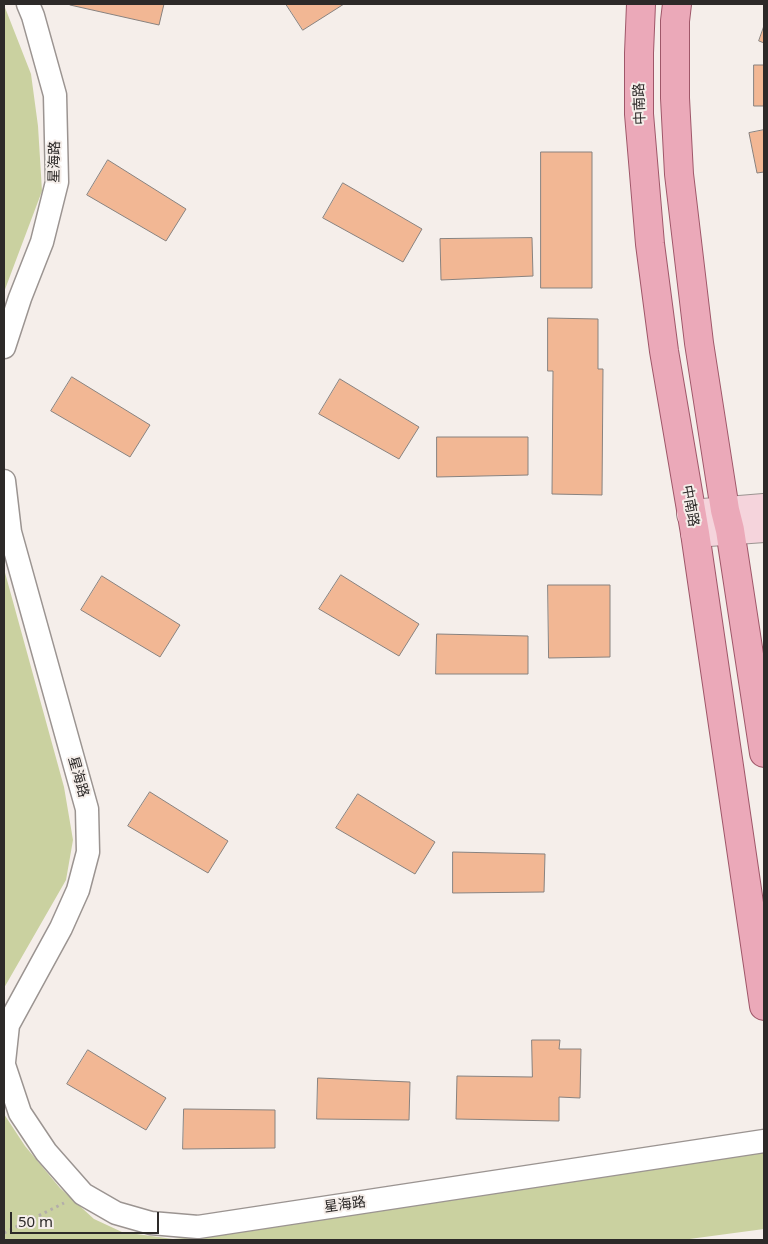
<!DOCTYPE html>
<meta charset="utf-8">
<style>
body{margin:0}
#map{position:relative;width:768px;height:1244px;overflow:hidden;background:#f5eeea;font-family:"Noto Sans",sans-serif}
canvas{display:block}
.frame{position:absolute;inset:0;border:5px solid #2d2a29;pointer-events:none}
.scale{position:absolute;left:10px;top:1212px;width:149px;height:22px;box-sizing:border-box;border:2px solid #2d2a29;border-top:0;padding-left:6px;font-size:15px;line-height:18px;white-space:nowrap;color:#2d2a29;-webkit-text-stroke:4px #f5eeea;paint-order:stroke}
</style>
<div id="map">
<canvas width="768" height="1244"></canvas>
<div class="frame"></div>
<div class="scale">50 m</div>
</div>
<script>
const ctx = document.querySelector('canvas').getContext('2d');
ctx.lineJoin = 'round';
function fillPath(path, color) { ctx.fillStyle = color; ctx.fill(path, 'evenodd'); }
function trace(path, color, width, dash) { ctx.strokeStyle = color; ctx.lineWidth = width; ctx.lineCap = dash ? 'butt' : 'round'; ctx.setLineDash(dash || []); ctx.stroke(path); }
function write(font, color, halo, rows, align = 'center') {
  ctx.font = font + ' "Noto Sans","Noto Sans SC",sans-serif'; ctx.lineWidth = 4; ctx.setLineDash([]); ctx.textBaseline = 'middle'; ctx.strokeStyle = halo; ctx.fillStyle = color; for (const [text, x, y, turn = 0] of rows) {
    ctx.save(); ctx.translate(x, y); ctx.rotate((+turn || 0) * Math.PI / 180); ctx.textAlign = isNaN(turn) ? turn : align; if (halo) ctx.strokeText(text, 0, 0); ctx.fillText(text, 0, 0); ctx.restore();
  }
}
fillPath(new Path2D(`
 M4 5 31 74 38 126 42 191 4 292Z
 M4 569 64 787 73 840 66 880 4 988Z
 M4 1114 25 1146 60 1188 94 1219 122 1232 173 1239 219 1235 764 1147V1229L682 1240H4Z`), '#cad1a0');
const building = new Path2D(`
 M70 4H164L159 25 70 5Z
 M286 4H344L303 30Z
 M764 26V43L759 41Z
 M754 65H764V106H754Z
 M764 130V172L757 173 749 133Z
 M541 152H592V288H541Z
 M108 160 186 209 166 241 87 195Z
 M343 183 422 229 403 262 323 218Z
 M532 238 533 276 441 280 440 239Z
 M548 318 598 319V369H603L602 495 552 494 553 371H548Z
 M72 377 150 425 130 457 51 411Z
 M340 379 419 427 399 459 319 414Z
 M437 437H528V475L437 477Z
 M341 575 419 624 399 656 319 609Z
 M102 576 180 625 160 657 81 610Z
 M548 585H610V657L549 658Z
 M437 634 528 636V674H436Z
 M150 792 228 841 208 873 128 826Z
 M358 794 435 842 415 874 336 828Z
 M453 852 545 854 544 892 453 893Z
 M532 1040H560L559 1049H581L580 1098 559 1097V1121L456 1119 457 1076 532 1077Z
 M88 1050 166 1098 146 1130 67 1084Z
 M318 1078 410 1082 409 1120 317 1119Z
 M184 1109 275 1110V1148L183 1149Z`);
fillPath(building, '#f2b794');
trace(building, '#88827f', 1);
const street = new Path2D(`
 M4 347 20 298 42 242 57 182 55 95 33 16 28 4
 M4 481 10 532 87 809 88 852 78 890 61 928 8 1025 4 1062
 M4 1065 20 1113 46 1152 83 1194 116 1213 151 1223 198 1227 764 1141`);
const secondary = new Path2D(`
 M691 514 764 508
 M695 533 764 528`);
const primary = new Path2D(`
 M641 4 639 53V114L650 244 664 351 695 533 764 1006
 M677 4 675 21V98L679 174 699 343 725 510 730 530 764 753`);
trace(street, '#9b9491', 25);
trace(secondary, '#9b9491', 30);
trace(primary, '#9f5769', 30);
trace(new Path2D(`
 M4 1233 64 1203`), '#b3adaa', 3, [2.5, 4]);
trace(street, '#fff', 22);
trace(secondary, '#f5d4dc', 28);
trace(primary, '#eba9b9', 28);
write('14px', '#2d2a29', '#f5eeea', [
 ["中南路",640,104,-92],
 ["星海路",55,162,-89],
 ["中南路",690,506,80],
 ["星海路",78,777,74],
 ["星海路",345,1205,-8]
]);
</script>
